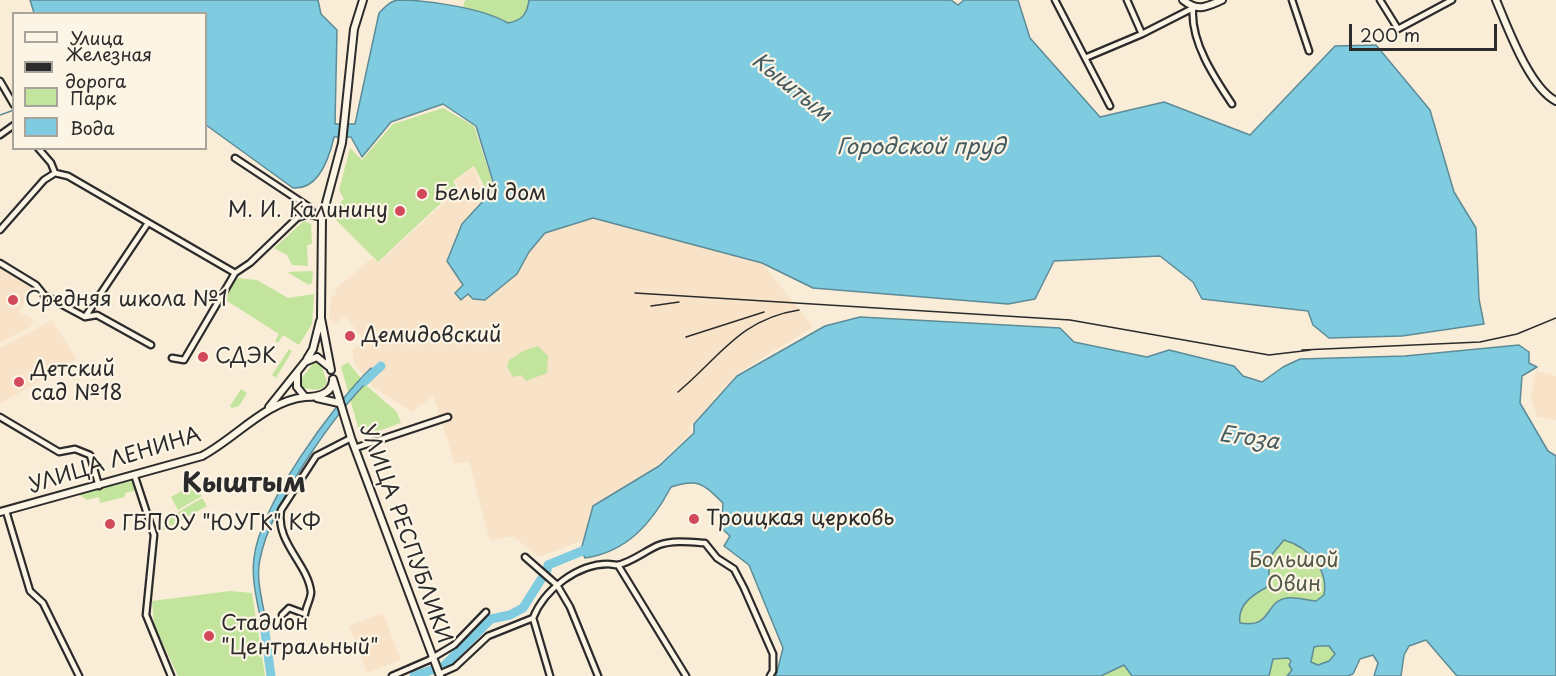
<!DOCTYPE html>
<meta charset="utf-8">
<style>
body{margin:0}
#map{position:relative;width:1556px;height:676px;overflow:hidden;background:#faedd8;font-family:"Playpen Sans",sans-serif}
canvas{display:block}
.legend{position:absolute;left:12px;top:12px;width:195px;height:138px;box-sizing:border-box;background:#fcf5e5;border:2px solid #a8a49b;margin:0;padding:8px 10px;list-style:none;font-size:18px;color:#2b2b2b}
.legend li{display:flex;align-items:center;gap:12px;height:30px}
.legend b{width:30px;border:2px solid #a8a49b}
.scale{position:absolute;left:1349px;top:24px;width:148px;height:27px;box-sizing:border-box;border:3px solid #2b2b2b;border-top:0;padding-left:8px;font-size:18px;line-height:21px;white-space:nowrap;color:#2b2b2b;-webkit-text-stroke:4px #fcf5e5;paint-order:stroke}
</style>
<div id="map">
<canvas width="1556" height="676"></canvas>
<ul class="legend">
<li><b style="height:8px;background:#fcf5e5"></b>Улица</li>
<li><b style="height:8px;background:#2b2b2b"></b>Железная дорога</li>
<li><b style="height:16px;background:#c2e49d"></b>Парк</li>
<li><b style="height:16px;background:#7fcbdf"></b>Вода</li>
</ul>
<div class="scale">200 m</div>
</div>
<script>
const ctx = document.querySelector('canvas').getContext('2d');
ctx.lineJoin = 'round';
function fillPath(path, color) { ctx.fillStyle = color; ctx.fill(path, 'evenodd'); }
function trace(path, color, width, dash) { ctx.strokeStyle = color; ctx.lineWidth = width; ctx.lineCap = dash ? 'butt' : 'round'; ctx.setLineDash(dash || []); ctx.stroke(path); }
function write(font, color, halo, rows, align = 'center') {
  ctx.font = font + ' "Playpen Sans",sans-serif'; ctx.lineWidth = 4.5; ctx.setLineDash([]); ctx.textBaseline = 'middle'; ctx.strokeStyle = halo; ctx.fillStyle = color; for (const [text, x, y, turn = 0] of rows) {
    ctx.save(); ctx.translate(x, y); ctx.rotate((+turn || 0) * Math.PI / 180); ctx.textAlign = isNaN(turn) ? turn : align; if (halo) ctx.strokeText(text, 0, 0); ctx.fillText(text, 0, 0); ctx.restore();
  }
}
fillPath(new Path2D(`
 M474 167 480 187 486 195 462 224 447 261 468 294 485 300 517 274 529 252 545 233 593 218 762 263 813 327 736 374 689 428 692 432 658 465 593 506 585 540 538 557 513 536 490 541 469 461 455 464 433 396 412 412 374 388 355 365 352 350 364 340 345 316 334 324 329 318 331 297 337 293 335 289 372 258 378 263 460 188 454 181Z
 M0 268 33 288 19 312 33 319 31 327 0 343Z
 M52 320 77 359 0 404V348Z
 M1536 371 1556 376V420L1537 417 1531 397Z
 M383 613 401 660 367 673 349 626Z`), '#f8e3c8');
fillPath(new Path2D(`
 M465 0H529C527 15 523 20 508 24L463 7Z
 M443 108 474 126 494 187 487 192 474 166 453 181 457 188 378 262 329 213 344 199 339 190 350 148 362 160 393 124Z
 M304 221 311 224 312 244 307 245 308 266 292 265 287 255 274 248Z
 M313 271 312 283 309 285 287 272Z
 M237 278 257 280 288 298 314 294 312 324 299 345 283 335 278 343 275 341 279 334 224 299Z
 M538 346 548 356 547 373 526 381 521 375 513 377 507 367 509 360 525 350Z
 M289 349 292 351 276 378 272 375Z
 M314 362 321 365 327 382C323 393 312 389 303 388L299 382Z
 M348 362 368 387 397 412 401 423 364 436 358 427 341 367Z
 M241 389 247 393 239 406 232 408 230 406Z
 M131 481 137 490 125 493V497L100 503 99 497 87 500 78 494Z
 M195 483 202 496 178 510 171 497Z
 M202 498 207 506 162 531 158 524Z
 M1284 540C1309 548 1329 569 1324 595L1316 601 1287 598C1272 611 1261 627 1239 623 1238 604 1254 595 1269 586V558Z
 M230 591 252 593 265 676H178L154 624 152 601Z
 M1329 646 1335 652 1329 661 1318 665 1311 662 1314 647Z
 M1288 658 1292 670 1287 676H1269L1273 659Z
 M1124 664 1132 676H1101Z`), '#c2e49d');
const water = new Path2D(`
 M30 0H318L321 14 337 30 335 124H355L379 13C385 7 390 1 398 0 428 0 482 8 508 23 523 20 527 14 529 0H951L958 5 964 0H1018L1030 38 1100 117 1164 102 1250 135 1335 46 1376 45 1430 110 1454 192 1476 228 1479 299 1484 324 1402 336 1329 338 1313 325 1308 311 1202 299 1193 282 1160 256 1054 261 1035 299 1008 304 813 288 762 263 593 218 545 233 529 252 517 274 485 300 473 299 468 294 461 300 455 293 463 285 447 261 462 224 495 188 476 126 443 104 391 122 362 157 351 137H334C329 159 319 190 293 188L206 125V14L34 13Z
 M860 317 1060 328 1074 342 1147 357 1169 350 1234 366 1243 376 1262 382 1283 367 1300 359 1405 356 1519 345 1529 352V363L1537 367 1522 376 1520 403 1548 451 1556 456V676H1457L1426 640 1409 646 1404 655 1401 676H1374L1378 663 1373 655 1360 659 1353 674 1347 676H1287L1292 670 1289 665 1291 661 1288 658 1273 659 1269 676H1132L1124 665 1101 676H776L783 648 749 565 724 546 730 536 721 528 723 503C703 484 699 478 671 487 652 523 627 552 585 558L581 550 593 506 659 466 694 433V424L737 376 825 326ZM1284 540C1308 547 1329 569 1324 595L1316 601C1307 600 1295 597 1287 598 1264 601 1273 629 1240 623 1237 604 1254 594 1269 586V558ZM1319 646H1329L1335 654 1329 661 1318 665 1311 662 1314 647Z
 M371 368 375 374C334 413 271 504 260 559 255 579 264 607 267 627L262 626C258 604 251 581 254 558 260 505 332 406 371 368Z`);
fillPath(water, '#7fcbdf');
trace(water, '#5d8b97', 1.5);
trace(new Path2D(`
 M0 115 14 110`), '#5d8b97', 1.5);
trace(new Path2D(`
 M365 381 381 366
 M263 617 271 676
 M414 676 444 666 491 619 510 615 523 608 547 570 548 565 592 547`), '#7fcbdf', 9);
const minor = new Path2D(`
 M1055 0 1110 106
 M1127 0 1142 34
 M1292 0 1309 51
 M1380 0 1398 29 1452 0
 M1193 8C1190 41 1214 77 1232 104
 M1085 58 1142 34 1193 8
 M0 81 14 105
 M0 135 14 125
 M38 148 51 163 55 173
 M235 158 309 207 314 214
 M55 173 68 176 235 273
 M0 230 44 180 55 173
 M0 263 36 285 44 295 85 317 97 315 151 345
 M85 317 148 223
 M172 358 184 360 235 273 250 263 297 218 308 214 322 218
 M0 417 59 452 75 449 90 455 99 486
 M355 448 448 417
 M135 477 154 535 146 615 171 676
 M6 511 30 591 43 603 79 676
 M525 557 557 585 570 607 598 676
 M618 565 686 676
 M282 615 289 608 305 614C306 606 311 599 311 592 308 564 275 542 281 510L316 456 351 438
 M533 618 550 676
 M439 674 455 667 488 636 533 618C544 590 577 564 608 564 611 564 614 565 617 565 631 563 646 550 659 545 673 540 690 542 705 543L717 558 734 569 744 588 773 654V671L770 676
 M392 676 429 660 454 645 486 612`);
const major = new Path2D(`
 M1183 0C1198 12 1206 7 1222 0
 M1496 0C1508 28 1529 87 1556 101
 M307 359 313 349 320 321
 M331 370 321 318 322 218 342 143 354 29 363 0
 M297 373V387L305 397C317 397 331 395 333 381
 M333 379 351 438 440 676
 M317 398 339 403
 M269 407 305 362 317 357 328 366
 M0 512 202 456C236 438 266 401 305 397`);
trace(minor, '#2b2b2b', 9);
trace(major, '#2b2b2b', 10);
trace(minor, '#fcf5e5', 4.5);
trace(major, '#fcf5e5', 6);
trace(new Path2D(`
 M635 293 1070 320 1269 355 1311 350
 M651 306 679 302
 M686 337 764 312
 M1302 350 1480 342 1517 334 1556 318
 M678 392C720 357 740 319 799 310`), '#2b2b2b', 1.5);
for (const [x, y, r, color] of [
 [422,194,6,"#d1495b"],
 [400,211,6,"#d1495b"],
 [13,300,6,"#d1495b"],
 [350,336,6,"#d1495b"],
 [203,357,6,"#d1495b"],
 [19,382,6,"#d1495b"],
 [694,519,6,"#d1495b"],
 [110,524,6,"#d1495b"],
 [209,636,6,"#d1495b"]
]) { const dot = new Path2D(); dot.arc(x, y, r, 0, 2 * Math.PI); ctx.fillStyle = color; ctx.fill(dot); trace(dot, '#fcf5e5', 2); }
write('21px', '#2b2b2b', '#fcf5e5', [
 ["Белый дом",434,194],
 ["М. И. Калинину",388,211,"right"],
 ["Средняя школа №1",25,300],
 ["Демидовский",362,336],
 ["СДЭК",215,357],
 ["Детский",31,370],
 ["сад №18",31,394],
 ["Троицкая церковь",706,519],
 ["ГБПОУ \"ЮУГК\" КФ",122,524],
 ["Стадион",221,624],
 ["\"Центральный\"",221,648]
], 'left');
write('21px', '#2b2b2b', '#fcf5e5', [
 ["УЛИЦА ЛЕНИНА",115,461,-17],
 ["УЛИЦА РЕСПУБЛИКИ",405,534,70]
]);
write('21px', '#515948', '#fcf5e5', [
 ["Большой",1294,561],
 ["Овин",1294,585]
]);
write('italic 22px', '#445b61', '#fcf5e5', [
 ["Кыштым",791,88,39],
 ["Городской пруд",921,148],
 ["Егоза",1249,439,8]
]);
write('bold 27px', '#2b2b2b', '#fcf5e5', [
 ["Кыштым",244,485]
]);
</script>
